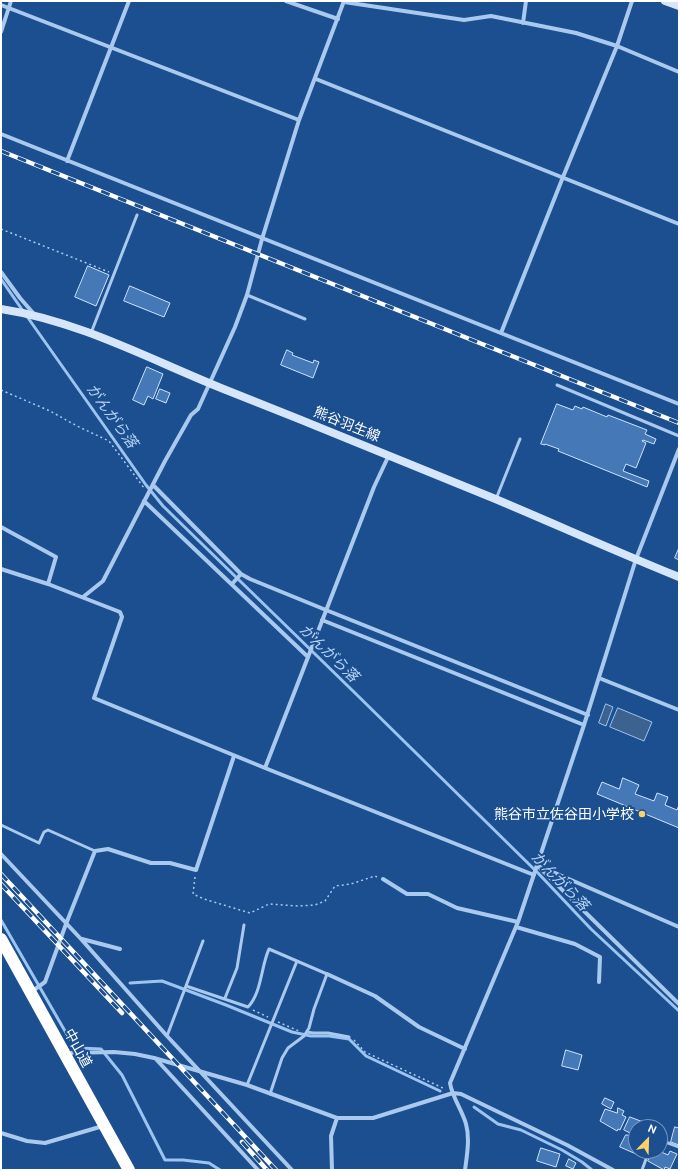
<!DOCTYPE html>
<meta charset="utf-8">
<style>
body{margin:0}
#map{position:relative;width:680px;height:1171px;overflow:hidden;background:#1b4f8f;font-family:Ubuntu,sans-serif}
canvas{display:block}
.frame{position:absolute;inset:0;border:2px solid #fff;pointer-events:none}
.north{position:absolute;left:628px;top:1119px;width:40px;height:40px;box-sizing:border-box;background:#1b4f8f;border:1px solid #7695bc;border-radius:50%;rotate:23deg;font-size:11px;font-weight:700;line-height:16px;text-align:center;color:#fff}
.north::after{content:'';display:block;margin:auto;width:14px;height:18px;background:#ffd166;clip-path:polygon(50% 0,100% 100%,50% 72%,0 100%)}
</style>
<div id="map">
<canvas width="680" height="1171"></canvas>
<div class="frame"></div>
<div class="north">N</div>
</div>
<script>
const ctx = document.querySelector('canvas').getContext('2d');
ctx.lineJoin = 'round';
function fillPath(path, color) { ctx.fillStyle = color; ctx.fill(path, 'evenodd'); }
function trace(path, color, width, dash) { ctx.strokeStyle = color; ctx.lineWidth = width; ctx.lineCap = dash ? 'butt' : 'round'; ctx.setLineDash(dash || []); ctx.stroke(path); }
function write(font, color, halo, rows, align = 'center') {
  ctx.font = font + ' Ubuntu,"Noto Sans JP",sans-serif'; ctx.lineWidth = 4; ctx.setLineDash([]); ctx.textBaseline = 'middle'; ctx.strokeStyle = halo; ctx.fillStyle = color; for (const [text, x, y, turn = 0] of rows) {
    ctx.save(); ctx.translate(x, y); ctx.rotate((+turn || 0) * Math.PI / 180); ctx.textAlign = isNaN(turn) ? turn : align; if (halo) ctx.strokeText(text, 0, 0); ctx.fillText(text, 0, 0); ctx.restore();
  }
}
const water = new Path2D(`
 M606 704 613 707 606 726 599 723Z
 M618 708 652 722 644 741 610 727Z`);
fillPath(water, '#3c6290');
trace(water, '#9cc4f0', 1);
trace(new Path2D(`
 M1 279 23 311
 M26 315 146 485 163 506 354 692 538 873 591 929 679 1011
 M1 920 69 1038 79 1048 101 1049 122 1075 165 1160H183L209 1163 220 1170
 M130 983 162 981 226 1005 292 1032 311 1036H329L349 1039 366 1056 440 1091
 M474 1107 498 1124 521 1130 562 1150 582 1162 592 1170`), '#9cc4f0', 3);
const building = new Path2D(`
 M88 266 109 275 96 306 75 297Z
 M130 286 170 303 164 317 124 301Z
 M287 350 293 353 292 355 313 363 314 360 319 362 313 378 281 365Z
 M147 367 163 374 153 399 148 396 144 405 133 400Z
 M160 389 170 393 166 403 156 399Z
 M557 404 573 410 575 406 582 409 583 407 607 417 608 415 647 430 645 434 656 439 654 444 643 440 642 441 646 443 636 468 626 464 623 471 649 481 647 487 558 451 559 449 545 444V445L541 444Z
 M679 548V560L675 558Z
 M623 778 639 785 635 794 654 801 657 793 668 797 665 805 677 810 679 805V828L597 794 602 782 619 789Z
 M566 1050 582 1055 578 1070 562 1066Z
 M605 1098 614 1102 611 1109 602 1104Z
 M618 1108 624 1111 622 1115 626 1117 620 1130 618 1129 617 1131 600 1121 605 1109 617 1113Z
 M630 1117 651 1125 650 1127H636L634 1135 624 1130Z
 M675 1127 679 1128V1145L671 1142Z
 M626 1135 634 1136 633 1139 636 1140V1151H637L636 1154 620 1147Z
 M541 1148 560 1154 556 1167 537 1161Z
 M654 1151H659L668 1155 670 1151 677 1154 670 1169 665 1167 664 1170 648 1161Z
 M569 1159 576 1163 573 1169 566 1166Z`);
fillPath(building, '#4478b7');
trace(building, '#cfe3fa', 1);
trace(new Path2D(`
 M1 229 109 272
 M1 390 50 411 77 426 109 441 144 488
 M195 877 193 894 204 899 250 913 269 904 298 906 315 905 325 901 335 886 351 884 375 876 377 877
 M253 1010 268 1017
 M278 1022 299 1031
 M354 1040 365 1052 445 1089`), '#a9c9ee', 1.5, [2, 3]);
trace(new Path2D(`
 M247 295 305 319
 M91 333 137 215
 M557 385 679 436
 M496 499 520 439
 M1 825 39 843 44 832 48 830 95 851
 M186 986 248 1007C262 992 261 966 269 949L327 974 314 1009 309 1028 304 1036 288 1048 282 1058 270 1094
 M225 998 237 968 244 925
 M307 1032 313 1033H328L349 1037
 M167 1036 203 941
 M247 1085 297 961
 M660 1140 679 1147
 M642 1170 649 1151`), '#a9c9ee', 3);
trace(new Path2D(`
 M286 1 338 19
 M344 2 464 20 491 16 576 33 617 46 679 72
 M1 5 299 120
 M523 23 526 1
 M1 32 11 1
 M316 79 679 224
 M1 134 679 404
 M67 161 129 1
 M1 272 20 298 34 314
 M501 333 563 177 617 46 632 1
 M153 485 241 574 250 579 326 610 588 715
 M144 501 308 657
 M1 527 56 557 48 584
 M1 569 48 584 120 612 122 617 94 698 265 768 534 875
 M232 584 241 574
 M83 597 103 581 165 461 191 415 198 409 235 327 247 295 262 239 299 120 344 1
 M322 620 584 725
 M599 678 679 710
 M265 768 374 487 389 455
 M1 854 81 939 167 1036 292 1170
 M537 865 679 1004
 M539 866 679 927
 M383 879 407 894H428L457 908 518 922
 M516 927 575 944 600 957 599 982
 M82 939 120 949
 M327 974 375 996 419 1027 465 1049
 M31 992 45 982 66 924 95 851 108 849 151 863H170L196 870 234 756
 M66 1053 114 1052 135 1054 154 1058 247 1085 337 1118H373L453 1093 461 1094 567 1145 613 1170
 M155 1058 258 1170
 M1 1133 27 1141 45 1143 103 1126
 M332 1170 331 1136 337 1118
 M465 1170C467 1155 470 1138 466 1124 462 1110 452 1097 450 1083L518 922 584 725 636 559 679 449`), '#a9c9ee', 4);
trace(new Path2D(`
 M665 1 679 6
 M1 309C79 321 149 359 221 388 312 424 403 461 493 498 555 524 617 552 679 577`), '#d6e6fa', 8);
trace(new Path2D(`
 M1 939 129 1170`), '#fff', 12);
const rail = new Path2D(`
 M1 151 679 423
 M1 874 276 1170
 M1 884 122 1013
 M242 1142 267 1170`);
trace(rail, '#fff', 4.5);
trace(rail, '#1b4f8f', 3, [9]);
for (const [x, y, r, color] of [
 [642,814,4,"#ffd166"]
]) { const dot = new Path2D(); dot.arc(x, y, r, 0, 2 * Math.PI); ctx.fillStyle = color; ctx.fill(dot); trace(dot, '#1b4f8f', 1.5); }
write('14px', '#fff', '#1b4f8f', [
 ["熊谷羽生線",347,424,22],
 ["中山道",78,1048,61]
]);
write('14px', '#fff', '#1b4f8f', [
 ["熊谷市立佐谷田小学校",634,814]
], 'right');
write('italic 15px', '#b5d3f5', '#1b4f8f', [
 ["がんがら落",112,416,54],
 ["がんがら落",329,653,44],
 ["がんがら落",560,881,46]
]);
</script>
